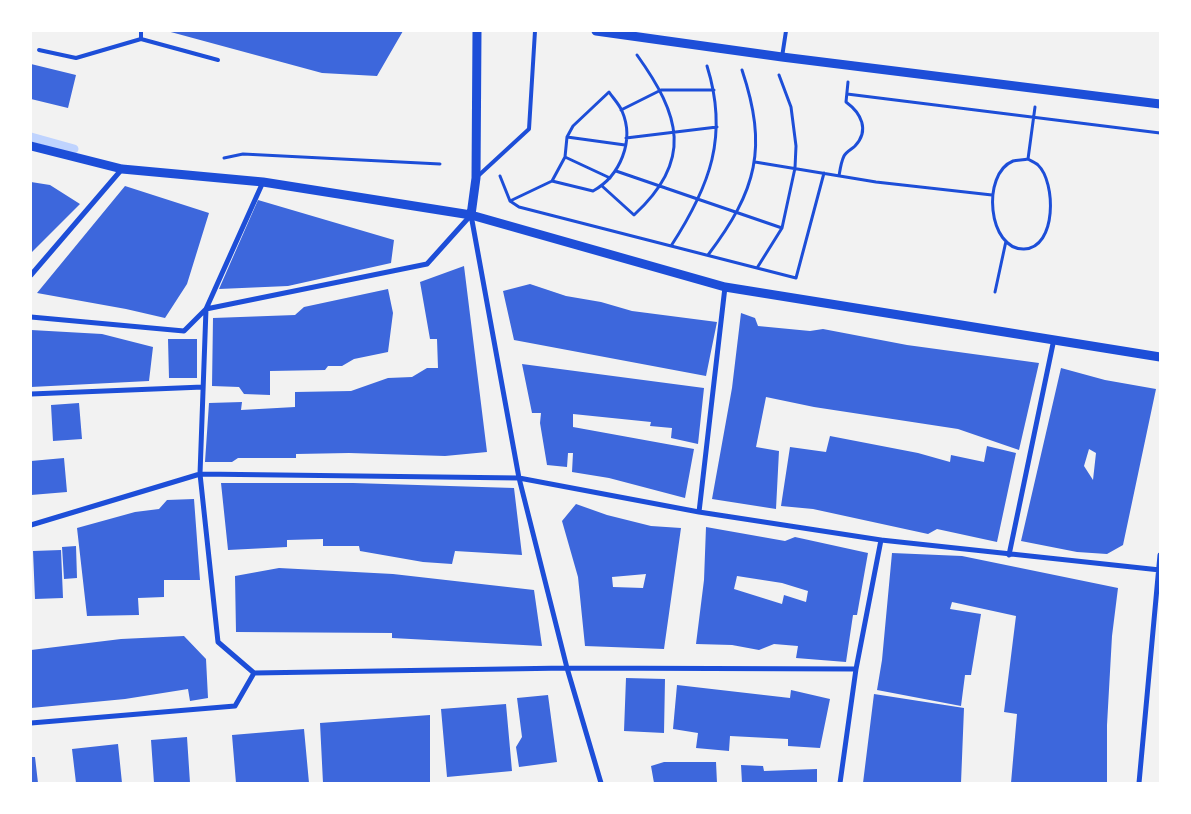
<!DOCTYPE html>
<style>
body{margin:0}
#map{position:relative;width:1191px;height:814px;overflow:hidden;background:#f2f2f2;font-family:Manrope,sans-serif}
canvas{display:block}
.frame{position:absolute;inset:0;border:32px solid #fff;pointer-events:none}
</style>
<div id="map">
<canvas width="1191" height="814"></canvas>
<div class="frame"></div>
</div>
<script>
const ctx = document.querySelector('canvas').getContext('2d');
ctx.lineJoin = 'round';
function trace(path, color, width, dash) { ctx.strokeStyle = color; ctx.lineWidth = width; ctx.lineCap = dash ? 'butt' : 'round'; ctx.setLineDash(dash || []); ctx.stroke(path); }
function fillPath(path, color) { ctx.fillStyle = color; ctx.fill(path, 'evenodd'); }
trace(new Path2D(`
 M31 137 74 149`), '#bfd3fe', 9);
fillPath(new Path2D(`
 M167 31H403L377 76 322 73Z
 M31 64 76 75 68 108 31 99Z
 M31 182 50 185 80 204 31 253Z
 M125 186 209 213 187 284 165 318 126 309 37 293Z
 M258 200 394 240 391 263 288 286 219 289Z
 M464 266 487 452 445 456 349 453 296 454V458H238L232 462H205L209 403 242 402 241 410 295 407V392L351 391 388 378 412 377 427 368H438L437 339H430L420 282Z
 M530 284 566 296 601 302 632 311 717 322 706 376 514 340 503 291Z
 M388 289 393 313 388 352 354 359 342 366H328L325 370 270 371V395L244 394 239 387 212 386 213 318 295 315 304 307Z
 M741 313 755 318 758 326 810 331 823 329 907 345 1039 363 1019 450 958 429 814 407 766 397 756 447 779 451 776 509 712 499 732 388Z
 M31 330 102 334 153 347 149 381 31 387Z
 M168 339H197V378H169Z
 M522 364 704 388 698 444 671 438 672 428 650 426 651 422 573 414V427L694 449 685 498 609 478 572 472 573 453H568L567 467 547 465 540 423 541 413H532Z
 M1061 368 1105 380 1156 389 1123 545 1107 554 1077 552 1021 541ZM1089 449 1096 453 1093 480 1084 466Z
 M79 403 82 439 53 441 51 405Z
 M830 436 918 453 950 462 951 455 984 462 987 446 1016 453 997 542 937 529 928 534 813 509 781 506 790 447 826 452Z
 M64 458 67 492 31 495V461Z
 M221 483H353L514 488 522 555 455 551 452 564 423 562 360 551 359 546H323V539L287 540V547L228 550Z
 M194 499 200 580H164V597L138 598 139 615 87 616 77 528 135 512 159 509 167 500Z
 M576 504 607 515 651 526 681 528 664 649 585 646 578 577 562 521ZM646 574 643 588 613 587 612 577Z
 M706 527 785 541 795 537 868 553 857 615H853L846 662 796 658 798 646 774 644 759 650 732 645 696 644 704 580ZM737 576 782 583 808 591 806 602 784 595 782 604 734 589Z
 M76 546 77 578 64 579 62 547Z
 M61 550 63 598 35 599 33 551Z
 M892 553 962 556 1118 588 1112 636 1107 725V783H1011L1017 714 1004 712 1016 616 952 602 950 609 981 614 971 675H965L961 706 877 690 882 660Z
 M279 568 393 574 534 590 542 646 392 638V633L236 632 235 576Z
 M184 636 206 659 208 698 190 701 188 689 125 699 31 708V650L121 639Z
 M626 678 665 679 664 733 624 731Z
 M677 685 790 698 791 690 830 699 820 748 788 746V739L730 736 729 751 696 748 698 733 673 729Z
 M874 694 964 708 961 783H863Z
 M548 695 557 762 519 767 516 747 522 737 517 698Z
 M506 704 512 771 447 777 441 709Z
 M430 715V783H323L320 723Z
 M304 729 309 783H236L232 735Z
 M187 737 190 783H154L151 740Z
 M118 744 122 783H76L72 749Z
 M31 757H35L38 783H31Z
 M664 762H716L717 783H654L651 766Z
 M741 765 763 766 764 771 817 769V783H742Z`), '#3d67dc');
trace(new Path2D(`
 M847 94 1160 133
 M621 110 661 90H714
 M567 137 625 145
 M626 138 717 127
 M565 157 610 178
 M224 158 243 154 440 164
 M1028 159C1031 161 1036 163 1038 165 1056 182 1057 248 1024 249 988 250 981 174 1013 161 1017 160 1024 160 1028 159Z
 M1028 159 1035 107
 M755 162 876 182 992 195
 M616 171 782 228
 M500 176 510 201 519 207 796 278 824 173
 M839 176C840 170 841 162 844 156 846 152 852 149 855 146 870 130 861 113 846 102L848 82
 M602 186 634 215C694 160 680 115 637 55
 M510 201 552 181 565 157 567 137 573 126 609 92C613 98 619 104 622 111 635 141 620 176 593 191L552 181
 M671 246C710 186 729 136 707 66
 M708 255C757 190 768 148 742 70
 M757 268 782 228 795 168 796 146 791 107 779 75
 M995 292 1006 241`), '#1d4ed8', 3);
trace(new Path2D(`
 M141 39 218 60
 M39 50 76 58 141 39V31
 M782 57 786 31
 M478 176 529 129 535 31`), '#1d4ed8', 4);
trace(new Path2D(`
 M471 215 519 478 567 668 601 783
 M31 275 122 169
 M31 317 184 331 206 309 427 264 471 215
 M31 394 203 387
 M699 512 725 287
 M31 525 200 474 519 478 699 512 881 540 1160 570
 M1009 555 1054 339
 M254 673 218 642 200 474 206 309 263 182
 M31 723 235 706 254 673 567 668 856 669
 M840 783 856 669 881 540
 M1139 783 1160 555`), '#1d4ed8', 5);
trace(new Path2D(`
 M596 31 782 57 1160 104
 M31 146 122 169 263 182 471 215 725 287 1160 357
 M471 215 476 178 477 31`), '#1d4ed8', 9);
</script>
